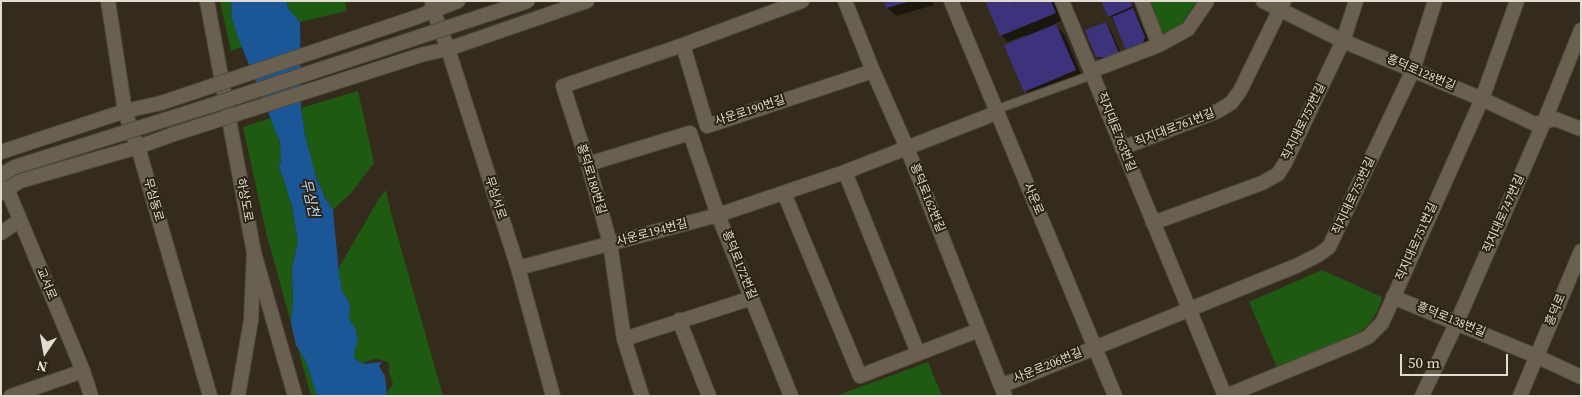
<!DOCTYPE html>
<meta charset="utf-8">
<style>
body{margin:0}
#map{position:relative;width:1582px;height:397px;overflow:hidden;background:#352b1c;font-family:"Source Serif 4",serif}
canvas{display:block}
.frame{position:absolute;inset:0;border:2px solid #e1dbd1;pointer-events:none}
.north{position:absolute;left:20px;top:327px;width:50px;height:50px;-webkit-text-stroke:4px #2b2212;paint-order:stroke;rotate:192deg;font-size:14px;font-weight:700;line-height:20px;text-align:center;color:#e1dbd1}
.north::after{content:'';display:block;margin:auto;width:18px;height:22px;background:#e1dbd1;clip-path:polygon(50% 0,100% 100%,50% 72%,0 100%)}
.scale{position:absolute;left:1400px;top:354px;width:108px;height:22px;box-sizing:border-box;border:2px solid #e1dbd1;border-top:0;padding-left:6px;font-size:15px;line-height:18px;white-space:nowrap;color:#e1dbd1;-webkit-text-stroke:4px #2b2212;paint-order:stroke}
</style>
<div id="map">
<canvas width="1582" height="397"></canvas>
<div class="frame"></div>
<div class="north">N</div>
<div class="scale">50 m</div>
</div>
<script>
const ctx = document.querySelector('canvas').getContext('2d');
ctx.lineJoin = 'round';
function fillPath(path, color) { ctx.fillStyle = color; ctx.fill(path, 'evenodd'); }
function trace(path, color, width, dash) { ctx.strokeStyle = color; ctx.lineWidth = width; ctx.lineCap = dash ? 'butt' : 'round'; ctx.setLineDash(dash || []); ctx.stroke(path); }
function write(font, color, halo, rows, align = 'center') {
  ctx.font = font + ' "Source Serif 4","Noto Sans KR",serif'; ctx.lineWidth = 4; ctx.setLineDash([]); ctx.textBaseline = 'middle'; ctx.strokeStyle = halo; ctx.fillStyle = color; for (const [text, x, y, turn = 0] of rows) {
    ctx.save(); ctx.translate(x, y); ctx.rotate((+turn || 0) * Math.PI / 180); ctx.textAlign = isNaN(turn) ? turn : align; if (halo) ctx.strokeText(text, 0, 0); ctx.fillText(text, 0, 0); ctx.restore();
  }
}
fillPath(new Path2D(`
 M220 1H231L232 18 242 47 231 51Z
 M286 1H345L347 11 300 22 288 8Z
 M1144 1H1197L1180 26 1167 33 1156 31Z
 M358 91 374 163 351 193 333 210C313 180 306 143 301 108Z
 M271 118C276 132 286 152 279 166L292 206 298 242 292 268 293 301 291 323 296 345 306 361 317 396H311L266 232 243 127Z
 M386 190 391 213 443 396H387L386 394 393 384 389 371V363C378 358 373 357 363 364L354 358 355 348 358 342 356 330 349 318 350 304 342 291 338 269 380 197Z
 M1322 270 1382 297C1380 307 1375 317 1368 325 1351 343 1301 358 1277 367L1249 302Z
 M928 362 942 396H836Z`), '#1f5a13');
fillPath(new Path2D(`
 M231 1H286L288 8 300 22 301 108 305 135 316 177 325 198 333 210 339 273 342 291 350 304 349 318 356 330 358 342 355 348 354 358 363 364 382 362 379 366 385 376 387 396H317L306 361 296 345 291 323 293 301 292 268 298 242 292 206 279 166 281 161 280 142 239 40 232 18Z`), '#1b5696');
fillPath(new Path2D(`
 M885 1H932L934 5 896 16 887 7Z
 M987 1H1017L1018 3 1022 1H1054L1062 20 1054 24 1064 34 1083 79 1034 100 1026 91 1025 35 1008 42 1001 35Z
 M1103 1H1132L1136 11H1134L1137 14 1149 42 1132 54 1127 49Z
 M1106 23 1110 28 1123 58 1102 61 1097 57Z`), '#0007');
fillPath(new Path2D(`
 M884 1H908V2L886 8Z
 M985 1H1014L1015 3 1019 1H1051L1056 13 1000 36Z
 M1101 1H1131L1133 6 1108 17Z
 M1133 8 1145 37 1143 43 1126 50 1112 17Z
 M1106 22 1119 53 1107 58 1096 57 1085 30Z
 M1056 24 1076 70 1024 92 1004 45Z`), '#3d337c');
const service = new Path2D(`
 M995 110 1092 75`);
const minor = new Path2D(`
 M207 1 254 253 295 396
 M845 1 873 71 907 148 1005 396
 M1062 1 1225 396
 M1142 1 1159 45
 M1263 1 1343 41 1482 99 1535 124 1555 119 1581 129
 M683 45 707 126 873 71
 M1091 71 1159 45 1188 29 1207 1
 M1122 148 1218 111 1231 103 1240 91 1284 1
 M588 164 690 133 718 215 791 396
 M845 172 918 353
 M784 193 860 376 979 330
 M1153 223 1262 183 1278 174 1285 163 1343 41 1356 1
 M1 233 20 220
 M518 268 718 215 845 172 996 113
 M1393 297 1536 356 1581 377
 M679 320 709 396
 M624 339 752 298
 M1001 386 1296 266 1318 255 1329 247 1413 70 1435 1
 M11 396 83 371
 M642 396 624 339 610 243 588 164 563 86 683 45 802 1
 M1226 396 1355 343 1368 337 1382 323 1482 99 1517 1
 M1422 396 1457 322 1544 122 1581 30
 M1520 396 1581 251`);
const tertiary = new Path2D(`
 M432 1 433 10 448 49 518 268 553 396
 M951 1 1115 396
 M3 179 83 371 91 396
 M238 396 251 320 254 253`);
const secondary = new Path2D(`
 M108 1 125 111 133 136 138 147 210 396
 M417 17 458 1
 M424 54 448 49 587 1
 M1 152 125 111 161 103
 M1 193 20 181 138 147 174 134`);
trace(service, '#4f483a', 10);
trace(minor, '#4f483a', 16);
trace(tertiary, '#4f483a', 16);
trace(secondary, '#4f483a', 16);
trace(service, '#6a604f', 8);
trace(minor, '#6a604f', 14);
trace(tertiary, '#6a604f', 14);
trace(secondary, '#6a604f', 14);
const tertiaryBridge = new Path2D(`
 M1 175 15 167 212 105 528 1`);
const secondaryBridge = new Path2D(`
 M161 103 417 17
 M174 134 424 54`);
trace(tertiaryBridge, '#4f483a', 16, []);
trace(secondaryBridge, '#4f483a', 16, []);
trace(tertiaryBridge, '#6a604f', 14);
trace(secondaryBridge, '#6a604f', 14);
write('12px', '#e1dbd1', '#2b2212', [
 ["흥덕로128번길",1421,73,23],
 ["사운로190번길",750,111,-18],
 ["직지대로757번길",1304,122,-64],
 ["직지대로761번길",1175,128,-21],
 ["직지대로763번길",1116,132,68],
 ["흥덕로180번길",591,179,73],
 ["직지대로753번길",1354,196,-65],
 ["무심서로",495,198,72],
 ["흥덕로162번길",927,198,68],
 ["사운로",1033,199,67],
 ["무심동로",153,200,74],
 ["하상도로",244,200,79],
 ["직지대로747번길",1504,214,-66],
 ["사운로194번길",652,233,-15],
 ["직지대로751번길",1417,242,-66],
 ["흥덕로172번길",739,265,68],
 ["교서로",46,284,67],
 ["흥덕로",1556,310,-67],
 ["흥덕로138번길",1451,320,22],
 ["사운로206번길",1048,366,-22]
]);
write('italic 14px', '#bbd9fd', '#2b2212', [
 ["무심천",309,198,77]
]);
</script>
